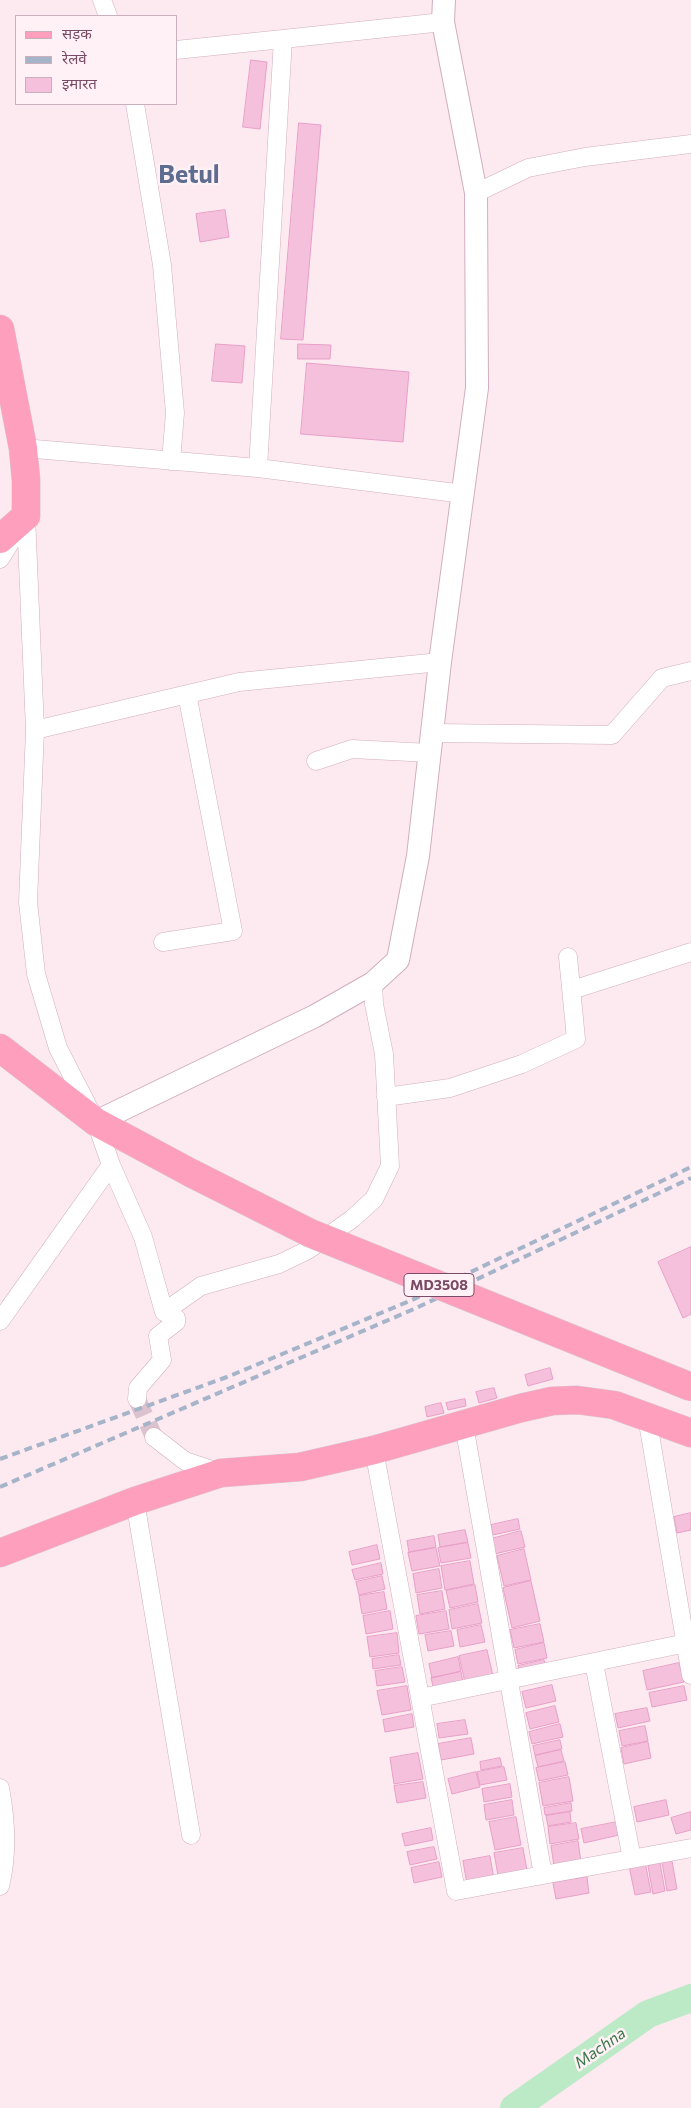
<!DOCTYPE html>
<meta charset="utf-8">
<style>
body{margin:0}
#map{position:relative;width:691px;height:2108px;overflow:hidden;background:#fdeaf0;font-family:Commissioner,"Noto Sans Devanagari",sans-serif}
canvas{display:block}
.legend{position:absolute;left:15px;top:15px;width:162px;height:90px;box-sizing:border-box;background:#fff1f5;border:1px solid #caafbc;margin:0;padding:6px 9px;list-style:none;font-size:15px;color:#7a4b66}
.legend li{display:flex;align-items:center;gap:10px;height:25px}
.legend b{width:25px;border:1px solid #caafbc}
</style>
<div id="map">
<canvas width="691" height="2108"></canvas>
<ul class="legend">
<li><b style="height:6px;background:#fea0bd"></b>सड़क</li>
<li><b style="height:6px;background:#a6b4c9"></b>रेलवे</li>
<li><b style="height:14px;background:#f4c0dc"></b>इमारत</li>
</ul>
</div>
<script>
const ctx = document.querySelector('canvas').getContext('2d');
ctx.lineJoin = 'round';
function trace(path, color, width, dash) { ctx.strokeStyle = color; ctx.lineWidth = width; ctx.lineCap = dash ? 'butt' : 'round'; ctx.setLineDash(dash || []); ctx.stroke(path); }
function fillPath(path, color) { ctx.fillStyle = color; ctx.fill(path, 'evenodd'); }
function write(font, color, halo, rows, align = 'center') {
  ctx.font = font + ' Commissioner,sans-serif'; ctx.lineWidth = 5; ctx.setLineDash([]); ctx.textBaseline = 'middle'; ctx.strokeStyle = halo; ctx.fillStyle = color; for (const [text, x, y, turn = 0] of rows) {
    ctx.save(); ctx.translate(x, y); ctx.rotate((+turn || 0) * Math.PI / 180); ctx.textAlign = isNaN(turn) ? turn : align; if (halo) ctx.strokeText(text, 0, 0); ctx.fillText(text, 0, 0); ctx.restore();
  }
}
trace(new Path2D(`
 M514 2108 648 2014 691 1998`), '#bce9c6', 28);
const building = new Path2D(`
 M251 60 267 62 260 129 243 127Z
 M299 123 321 125 303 340 281 339Z
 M225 210 229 237 200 242 196 214Z
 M216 344 245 346 242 383 212 381Z
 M298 344 331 345 330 359H298Z
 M307 363 409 372 403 442 301 434Z
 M691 1247V1314L683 1318 658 1262Z
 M550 1368 553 1379 528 1386 525 1375Z
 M494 1388 497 1398 479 1403 476 1392Z
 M465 1399 466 1406 448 1410 446 1403Z
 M441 1403 444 1413 427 1417 425 1407Z
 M691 1513V1530L677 1533 674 1517Z
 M518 1519 520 1529 493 1535 491 1525Z
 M465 1530 468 1542 440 1547 438 1535Z
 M521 1531 525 1547 494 1554 491 1539Z
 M434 1536 436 1547 409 1552 407 1541Z
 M468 1543 471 1558 441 1563 438 1548Z
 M377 1545 380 1559 352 1565 349 1552Z
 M436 1548 440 1566 412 1571 408 1553Z
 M524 1549 531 1580 504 1586 497 1556Z
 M470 1561 474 1584 445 1590 441 1566Z
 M381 1563 383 1574 355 1580 352 1570Z
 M439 1569 442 1588 416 1593 413 1574Z
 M382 1576 385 1589 359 1595 356 1582Z
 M531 1581 540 1621 512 1628 503 1588Z
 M475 1585 478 1602 450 1608 446 1591Z
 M442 1591 445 1609 420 1614 417 1595Z
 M384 1592 387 1609 362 1614 359 1596Z
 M478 1604 482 1623 452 1629 449 1610Z
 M390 1611 393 1629 366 1634 363 1616Z
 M446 1611 449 1629 419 1634 416 1616Z
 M540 1624 544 1642 514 1648 510 1630Z
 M481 1625 485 1642 460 1647 457 1630Z
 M451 1631 454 1646 428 1651 425 1635Z
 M397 1633 399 1653 370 1657 367 1637Z
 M544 1643 547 1658 518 1664 515 1650Z
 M487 1650 494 1680 466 1687 459 1656Z
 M399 1655 401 1665 373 1669 372 1659Z
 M458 1657 461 1671 432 1678 429 1664Z
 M544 1660 547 1671 521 1677 518 1666Z
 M679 1663 684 1682 647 1690 643 1671Z
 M402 1667 405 1682 377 1686 375 1671Z
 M461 1672 464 1687 435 1694 431 1678Z
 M552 1685 556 1701 526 1708 522 1692Z
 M407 1686 411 1710 382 1715 377 1691Z
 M684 1686 687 1700 652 1707 649 1693Z
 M555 1706 559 1722 530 1729 526 1713Z
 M647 1708 650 1721 618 1728 615 1714Z
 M412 1714 414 1727 385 1732 383 1720Z
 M465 1720 468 1734 439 1738 437 1724Z
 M560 1724 563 1737 532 1744 529 1732Z
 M645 1726 648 1741 622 1746 619 1731Z
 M471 1738 474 1754 441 1760 438 1744Z
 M560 1740 562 1749 535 1755 533 1746Z
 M648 1742 651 1758 624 1764 621 1748Z
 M561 1750 564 1761 538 1767 535 1756Z
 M418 1753 423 1779 394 1784 390 1758Z
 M500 1758 502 1766 481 1770 480 1762Z
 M565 1762 568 1775 539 1781 536 1768Z
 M504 1767 507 1780 480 1785 477 1772Z
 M476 1772 480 1787 452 1794 448 1779Z
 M569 1777 573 1801 543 1806 539 1783Z
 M423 1782 426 1798 397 1803 394 1786Z
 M510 1784 512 1797 484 1802 482 1789Z
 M512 1800 514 1815 486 1820 484 1805Z
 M666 1800 669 1815 637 1822 634 1807Z
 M571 1803 572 1811 545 1815 544 1808Z
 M570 1812 571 1822 548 1826 546 1816Z
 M691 1812V1830L676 1834 671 1818Z
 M516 1817 521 1845 495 1850 489 1822Z
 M617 1822 619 1835 584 1843 581 1829Z
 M576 1823 579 1839 550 1844 548 1827Z
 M431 1828 433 1840 405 1846 402 1834Z
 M578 1841 581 1862 554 1866 551 1846Z
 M434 1847 437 1859 410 1865 407 1852Z
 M523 1848 528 1876 499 1881 494 1853Z
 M490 1856 494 1879 467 1884 463 1861Z
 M672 1861 677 1889 667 1891 662 1862Z
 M439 1862 442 1877 414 1883 411 1868Z
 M645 1862 651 1892 635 1895 629 1866Z
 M660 1863 665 1891 653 1894 648 1866Z
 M587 1877 589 1893 556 1899 553 1883Z`);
fillPath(building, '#f4c0dc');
trace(building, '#e89fc7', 1);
trace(new Path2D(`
 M137 1399 154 1437`), '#dcc2ce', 18, [18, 9]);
const minor = new Path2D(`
 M102 0 108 16
 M176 50 283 39
 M135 104 162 265 175 413 171 461
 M476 193 528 168 585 157 691 144
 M23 448 258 468 464 494
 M258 468 283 39 443 22
 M26 516 35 730 28 902 36 974 58 1048 96 1122 111 1165 143 1237 164 1312 176 1318V1322L158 1336 162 1360 138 1388 137 1399
 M0 559 17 532
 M35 730 239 682 440 662
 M432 733 612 735 662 678 691 671
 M316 761 352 749 430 753
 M163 942 233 931 187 694
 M572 990 691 952
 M386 1097 450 1088 522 1064 576 1039 568 957
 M164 1312 201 1286 279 1264 308 1250 352 1219 374 1199 390 1166 384 1054 374 1004 373 983
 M0 1321 111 1165
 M647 1417 691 1675
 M154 1437 185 1461 221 1473
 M374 1450 456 1891 543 1875 464 1425
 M135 1501 191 1835
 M594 1663 632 1859
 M420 1698 691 1642
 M0 1788C6 1820 8 1854 0 1886
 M543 1875 691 1848`);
const tertiary = new Path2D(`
 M96 1122 315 1016 373 983 398 960 418 856 440 662 477 388 476 193 443 22 444 0`);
const primary = new Path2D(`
 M0 329 23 448 26 480V516L0 539
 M0 1048 96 1122 191 1173
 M0 1553 135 1501 221 1473 300 1467 374 1450 521 1408 552 1401 577 1400 614 1405 691 1433`);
trace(minor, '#d1aebf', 19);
trace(tertiary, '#d1aebf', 24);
trace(primary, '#d7c9d1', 29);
trace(minor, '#fff', 18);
trace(tertiary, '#fff', 22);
trace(primary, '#fea0bd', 28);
trace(new Path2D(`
 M0 1459 227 1377 412 1300 691 1167
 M0 1487 414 1309 691 1178`), '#a6b4c9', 4, [8, 5]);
const primaryBridge = new Path2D(`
 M191 1173 310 1233 691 1387`);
trace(primaryBridge, '#d7c9d1', 29, []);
trace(primaryBridge, '#fea0bd', 28);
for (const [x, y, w] of [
 [439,1285,70]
]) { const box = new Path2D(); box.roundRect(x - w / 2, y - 11.5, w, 23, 4); ctx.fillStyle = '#fff1f5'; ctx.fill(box); trace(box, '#7a4b66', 1); }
write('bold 14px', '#7a4b66', null, [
 ["MD3508",439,1285]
]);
write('italic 16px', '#3a7849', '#fff1f5', [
 ["Machna",600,2048,-35]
]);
write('bold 25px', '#5e6c8f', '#fff1f5', [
 ["Betul",189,175]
]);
</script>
